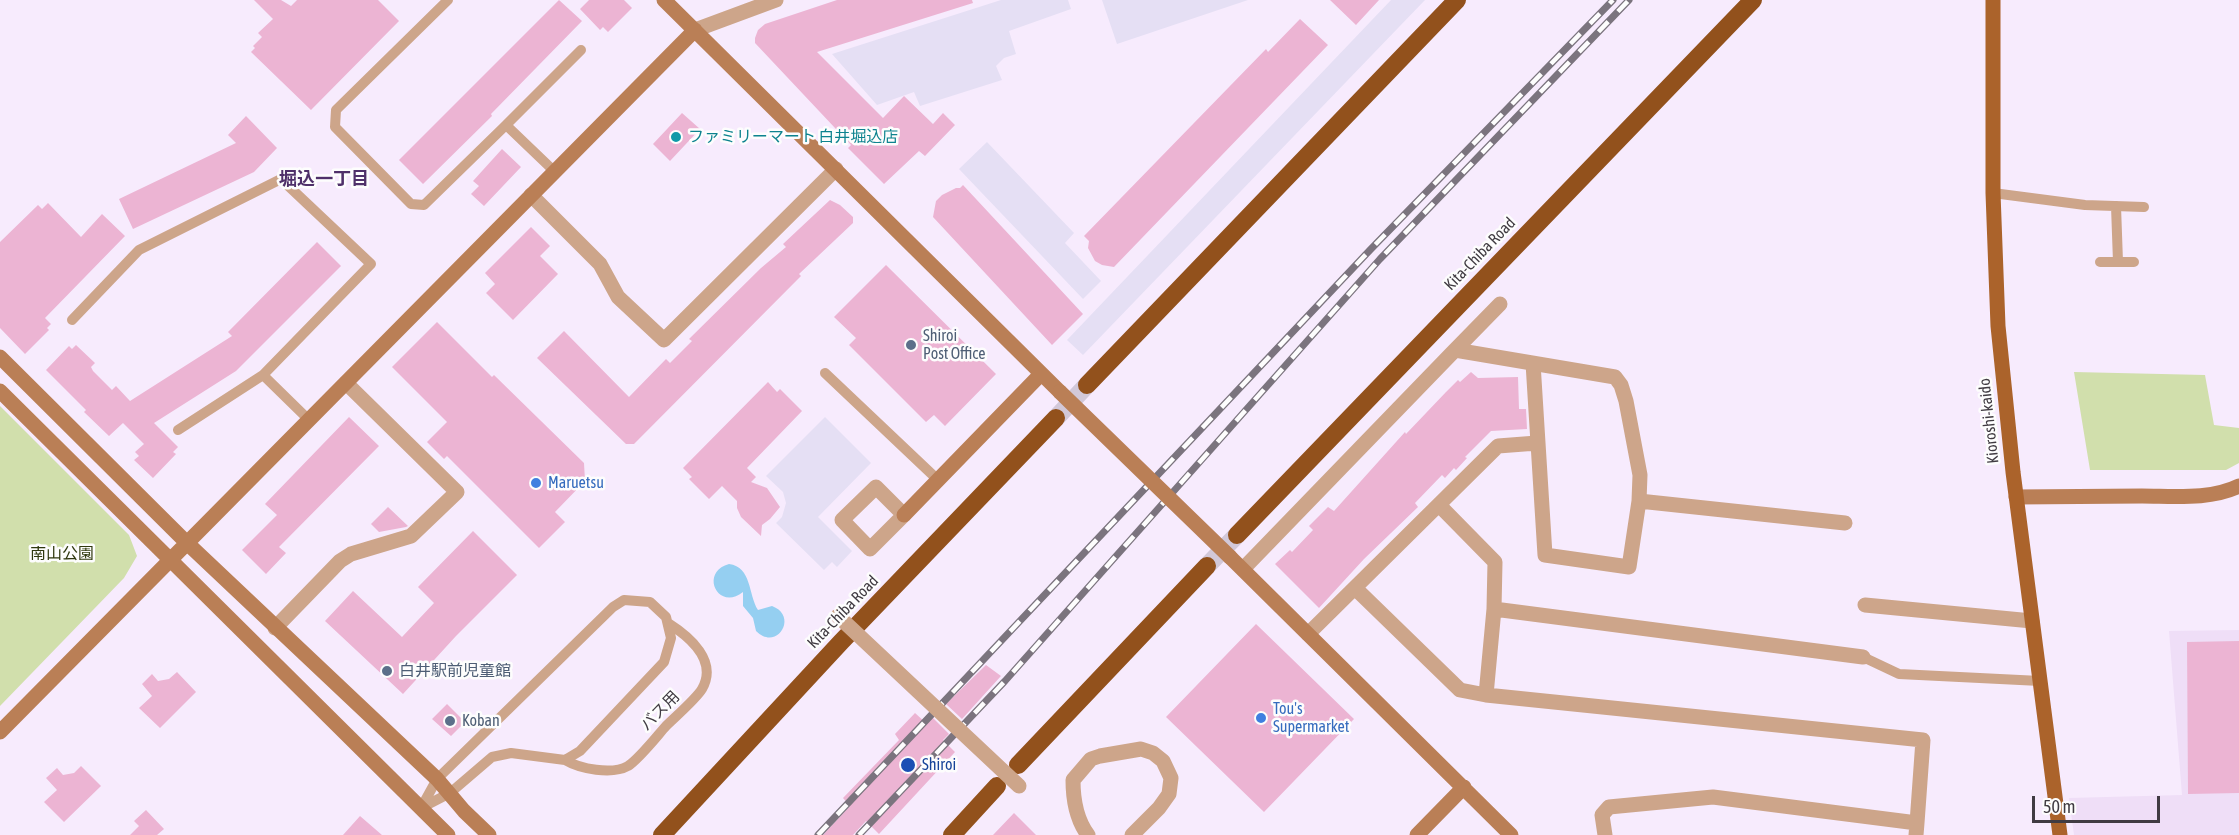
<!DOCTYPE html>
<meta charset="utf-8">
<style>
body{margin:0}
#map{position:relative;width:2239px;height:835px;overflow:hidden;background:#f7ebfd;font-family:"Asap Condensed",sans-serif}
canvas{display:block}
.scale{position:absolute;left:2032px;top:796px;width:128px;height:27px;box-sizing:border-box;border:3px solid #403b42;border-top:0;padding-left:8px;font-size:18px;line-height:21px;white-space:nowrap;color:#403b42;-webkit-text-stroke:4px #fdfdfd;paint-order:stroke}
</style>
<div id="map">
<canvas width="2239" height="835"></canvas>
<div class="scale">50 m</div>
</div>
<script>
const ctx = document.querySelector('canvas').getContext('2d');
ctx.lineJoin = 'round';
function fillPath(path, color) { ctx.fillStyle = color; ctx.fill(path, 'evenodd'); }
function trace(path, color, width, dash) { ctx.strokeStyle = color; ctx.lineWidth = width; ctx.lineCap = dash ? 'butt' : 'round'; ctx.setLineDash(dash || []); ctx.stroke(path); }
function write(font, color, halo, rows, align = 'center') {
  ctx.font = font + ' "Asap Condensed","Noto Sans JP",sans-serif'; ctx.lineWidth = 5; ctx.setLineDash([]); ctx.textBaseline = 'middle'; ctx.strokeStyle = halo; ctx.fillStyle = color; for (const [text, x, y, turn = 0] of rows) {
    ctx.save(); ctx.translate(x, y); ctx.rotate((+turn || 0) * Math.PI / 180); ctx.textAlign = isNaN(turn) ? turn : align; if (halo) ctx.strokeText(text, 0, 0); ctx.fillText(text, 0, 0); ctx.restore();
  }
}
fillPath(new Path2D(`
 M2239 630V835H2074L2069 798 2182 795 2169 631Z`), '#efdef7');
fillPath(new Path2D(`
 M1001 0H1068L1071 9 1009 31 1016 54 1004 58 996 66 1002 80 920 106 914 92 877 105 832 54Z
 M1102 0H1248L1117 44Z
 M1391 0H1425L1083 355 1067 340Z
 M987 142 1074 233 1065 243 1101 281 1083 299 959 169Z
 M825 417 871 463 818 517 852 551 837 567 832 562 824 570 776 523 782 517 786 503 783 492 766 476Z`), '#e5dff4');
fillPath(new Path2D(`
 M2074 372 2205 375 2214 425 2239 428V463L2226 470H2090Z
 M0 406 129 535 137 556 124 578 0 706Z`), '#d1dfac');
fillPath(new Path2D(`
 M729 564C752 567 748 594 758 610L772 606C799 616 777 652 756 631L753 618 743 606V592C718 612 699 572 729 564Z`), '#95cff1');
fillPath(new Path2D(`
 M254 0H281L291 6 297 0H378L399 21 311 110 251 52 255 48 253 46 262 37 258 33 273 19Z
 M559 0 582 21 491 114 492 116 423 184 399 160Z
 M589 0H624L632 8 608 32 603 27 600 30 580 9Z
 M837 0H972L973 3 817 52 883 118 904 96 933 124 943 113 955 125 925 156 919 151 884 184 848 148 851 145 755 43V38L758 30 765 24Z
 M1330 0H1379L1356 25Z
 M1300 19 1328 45 1114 267 1102 265 1095 261 1088 248 1089 241 1084 236 1266 49 1268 52Z
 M682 113 700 129 670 161 653 144Z
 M246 116 277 148 254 172 133 229 119 199 236 143 228 135Z
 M502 149 521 167 484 206 471 194 479 186 473 181Z
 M963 185 1083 314 1052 345 933 217 936 201 942 195 956 188H960Z
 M830 200 840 205 853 217V223L799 274 801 276 634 444H626L537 358 564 331 629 397 666 359 670 363 692 341 689 339 761 268 786 247 783 244Z
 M48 203 81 237 102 214 125 236 45 318 51 324 47 328 49 330 25 354 0 328V242L38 205 42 209Z
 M531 227 550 246 540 256 558 274 513 320 486 293 495 284 485 273Z
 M317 242 341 266 236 371 154 423 178 447 173 452 176 454 153 478 134 460 139 456 135 452 144 444 123 423 109 436 84 412 86 410 46 370 69 346 72 349 76 345 95 363 91 367 93 371 112 390 116 386 130 401 232 336 228 332Z
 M886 265 996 374 945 426 934 415 926 422 849 345 856 338 834 317Z
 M437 322 492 377 494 375 584 463 585 481 555 512 565 522 539 548 447 456 444 459 427 442 447 422 392 367Z
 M1471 372 1478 378 1518 377 1519 409H1526L1527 429 1491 431 1465 457 1467 458 1456 470 1454 468 1445 478 1442 475 1415 503 1418 507 1364 559 1319 608 1275 564 1290 550 1292 552 1313 530 1309 526 1328 507 1334 511 1405 432 1406 434 1446 392 1458 380 1460 382Z
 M768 382 777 392 780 389 802 411 747 468 756 477 751 482 767 488 780 507 770 519 762 525 761 536 741 517 737 508V501L722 486 709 499 689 479 692 477 683 468Z
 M349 417 379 446 279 547 286 553 266 574 242 550 277 515 265 504Z
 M388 507 408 526 406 527 379 532 371 524Z
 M473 531 517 575 456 636 403 694 325 621 353 591 402 637 434 603 418 587Z
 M1256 624 1354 719 1264 812 1166 717Z
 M2239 641V793L2188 794 2187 642Z
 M986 665 1001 676 962 719 946 704Z
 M177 672 196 692 160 728 139 708 152 696 142 684 152 674 158 681 169 679Z
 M447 704 465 722 451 736 432 719Z
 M915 713 926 723 932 717 949 734 943 740 955 752 879 834 866 821 853 835H823L850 806 843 798 899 740 895 734Z
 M81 766 101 786 64 822 44 802 57 790 46 778 57 768 63 775 74 773Z
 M146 810 164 829 157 835H130L139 826 134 821Z
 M1014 813 1036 835H993Z
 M360 816 382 835H343Z`), '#ecb4d3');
trace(new Path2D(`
 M1056 418 1087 385
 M1207 566 1237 535`), '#d2c8d8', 18, [18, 9]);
trace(new Path2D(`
 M448 0 336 110 335 127 411 204 424 205 506 125 554 171
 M506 125 581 50
 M1993 193 2085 205 2144 207
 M2116 206 2118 262
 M2100 262H2134
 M72 320 139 250 281 179 371 264 263 375
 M825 373 938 480
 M178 430 263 375 309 420
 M624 600 650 602 666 617 671 638 664 662 580 751 565 760 511 753 492 757 450 793 421 808 437 779 613 607Z
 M1863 657 1899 674 2040 681
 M565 760C580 769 612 775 628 766 639 759 657 736 666 726 675 717 696 699 702 689 718 661 690 637 668 623`), '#cda58a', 10);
trace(new Path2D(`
 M695 30 776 0
 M531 195 600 264 618 297 664 340 836 169
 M1455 350 1500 304
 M876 487 904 515 870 549 842 520Z
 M1639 501 1845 523
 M1243 569 1455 350 1615 377 1621 385 1626 401 1640 475 1639 501 1629 567 1545 555 1533 363
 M1355 588 1460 690 1486 695 1494 609 1495 562 1439 505
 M1865 605 2032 621
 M1494 609 1863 657
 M275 628 340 561 351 554 411 536 457 492 346 383
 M1308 634 1498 446 1537 443
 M1486 695 1923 740 1917 823
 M1088 835C1076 819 1073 800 1073 780L1091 759 1100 756 1141 749 1153 753 1163 761 1171 778 1169 794 1159 808 1132 835
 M1605 835 1602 815 1609 807 1713 797 1917 823 1916 835`), '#cda58a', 15);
trace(new Path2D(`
 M664 0 1060 392
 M0 357 187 543 437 779 464 811 489 835
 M0 391 448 835
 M2016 497C2058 497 2100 496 2142 496 2173 496 2211 500 2239 486
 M904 515 1041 374
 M1230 557 1511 835
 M0 732 695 30
 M1417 835 1464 787`), '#ba7f56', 15);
trace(new Path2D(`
 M1993 0V193L1998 326 2013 472 2060 835`), '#ab632b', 15);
trace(new Path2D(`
 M1087 385 1457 0
 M1237 535 1753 0
 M1018 765 1207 566
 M662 835 841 642 1056 418
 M952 835 997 786`), '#92511c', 18);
const rail = new Path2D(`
 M818 835 1370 250 1613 0
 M859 835 1005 681 1380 259 1629 0`);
trace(rail, '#7b747e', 7);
trace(rail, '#fdfdfd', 4.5, [14]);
trace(new Path2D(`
 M838 616 1019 786`), '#cda58a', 15);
trace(new Path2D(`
 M1060 392 1230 557`), '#ba7f56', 15);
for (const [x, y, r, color] of [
 [676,137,6,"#0f9aa8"],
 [911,345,6,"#5c6f8a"],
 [536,483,6,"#3f7fe0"],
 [387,671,6,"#5c6f8a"],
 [1261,718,6,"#3f7fe0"],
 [450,721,6,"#5c6f8a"],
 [908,765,8,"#1a4fb4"]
]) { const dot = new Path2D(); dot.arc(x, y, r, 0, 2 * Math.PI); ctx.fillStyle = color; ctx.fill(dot); trace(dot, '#fdfdfd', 2); }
write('16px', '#0d838f', '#fdfdfd', [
 ["ファミリーマート 白井堀込店",688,137]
], 'left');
write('16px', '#403b42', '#fdfdfd', [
 ["Kita-Chiba Road",1480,254,-46],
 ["Kioroshi-kaido",1989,421,-96],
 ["Kita-Chiba Road",843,612,-46],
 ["バス用",660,711,-46]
]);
write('16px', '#4e5e75', '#fdfdfd', [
 ["Shiroi",923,336],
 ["Post Office",923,354],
 ["白井駅前児童館",399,671],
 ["Koban",462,721]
], 'left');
write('16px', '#366cbe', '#fdfdfd', [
 ["Maruetsu",548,483],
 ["Tou's",1273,709],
 ["Supermarket",1273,727]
], 'left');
write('16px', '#2f380e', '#fdfdfd', [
 ["南山公園",62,554]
]);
write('16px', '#164399', '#fdfdfd', [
 ["Shiroi",922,765]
], 'left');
write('bold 18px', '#4f306a', '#fdfdfd', [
 ["堀込一丁目",324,179]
]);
</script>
